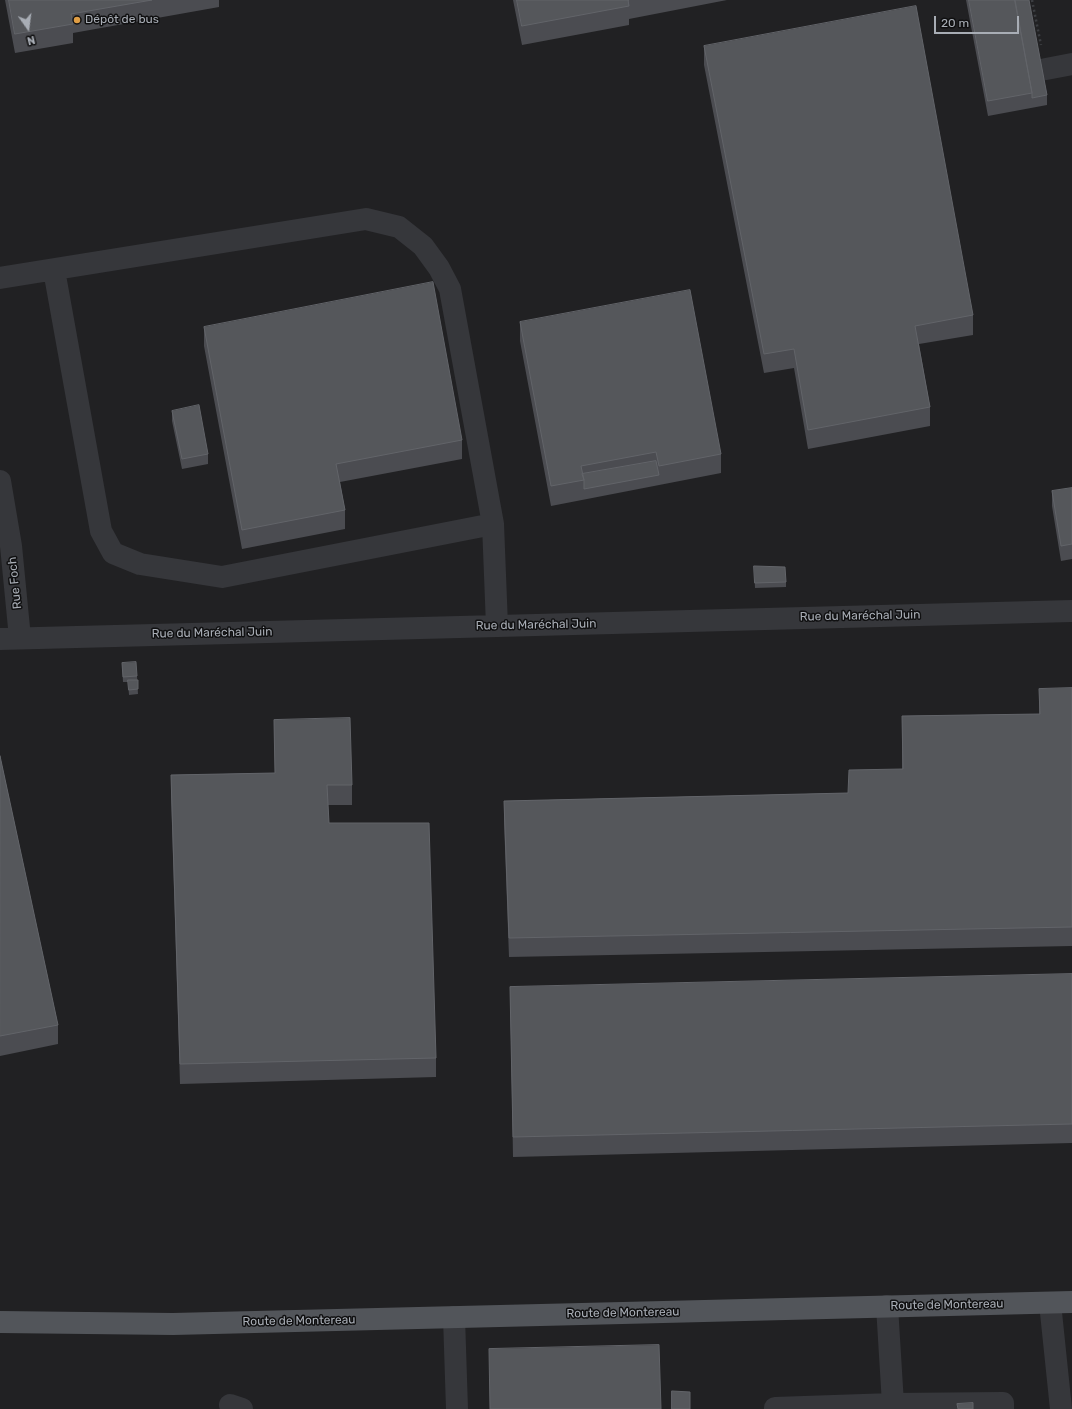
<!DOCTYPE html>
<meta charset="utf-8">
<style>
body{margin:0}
#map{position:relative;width:1072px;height:1409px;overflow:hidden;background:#151516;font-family:Rubik,sans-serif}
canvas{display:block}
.north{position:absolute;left:8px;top:8px;width:40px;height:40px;-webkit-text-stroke:3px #101011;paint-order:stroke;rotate:166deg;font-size:11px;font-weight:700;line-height:16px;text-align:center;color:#a8adb5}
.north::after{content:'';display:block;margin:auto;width:14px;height:18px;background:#a8adb5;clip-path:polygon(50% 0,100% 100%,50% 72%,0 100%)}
.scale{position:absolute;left:934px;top:16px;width:85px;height:18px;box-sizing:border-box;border:2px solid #a8adb5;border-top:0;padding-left:5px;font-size:12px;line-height:14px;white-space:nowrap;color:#a8adb5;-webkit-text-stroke:3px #101011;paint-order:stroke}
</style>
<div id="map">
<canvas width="1072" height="1409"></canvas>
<div class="north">N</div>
<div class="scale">20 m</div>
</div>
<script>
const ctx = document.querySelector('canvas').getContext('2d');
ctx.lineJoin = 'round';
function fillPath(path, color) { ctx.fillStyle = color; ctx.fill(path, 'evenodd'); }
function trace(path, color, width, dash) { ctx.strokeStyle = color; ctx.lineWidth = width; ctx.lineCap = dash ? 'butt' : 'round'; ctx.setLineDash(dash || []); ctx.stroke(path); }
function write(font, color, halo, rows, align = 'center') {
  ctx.font = font + ' Rubik,sans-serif'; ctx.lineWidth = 3; ctx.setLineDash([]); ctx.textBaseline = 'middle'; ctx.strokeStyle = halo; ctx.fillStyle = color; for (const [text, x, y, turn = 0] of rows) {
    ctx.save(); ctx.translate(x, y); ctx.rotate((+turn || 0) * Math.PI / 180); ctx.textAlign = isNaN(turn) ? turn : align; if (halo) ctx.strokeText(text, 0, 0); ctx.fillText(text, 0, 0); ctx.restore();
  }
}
fillPath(new Path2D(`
 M0 0H1072V1409H0Z`), '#212123');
trace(new Path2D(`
 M1032 0 1041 45`), '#3c3e42', 2.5, [2, 3]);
trace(new Path2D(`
 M1046 69 1072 64
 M54 270 101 531 113 553 140 564 222 577 493 524
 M0 278 366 219 399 227 423 246 439 268 450 289 493 524 497 626
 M0 481 11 546 20 638
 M0 639 1072 611
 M1050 1303 1061 1409
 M887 1306 893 1404
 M454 1317 457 1409
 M230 1405 242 1409
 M775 1409V1408L893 1404 1003 1403V1409`), '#36373b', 22);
trace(new Path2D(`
 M0 1322 173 1324 1072 1302`), '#52555a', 22);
fillPath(new Path2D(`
 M5 0H219V7L73 33V43L15 53Z
 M513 0H727L629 19V25L522 45Z
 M966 0H1029L1047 95V105L988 116Z
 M704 46 973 315V335L919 344 930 407V426L808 449 794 368 764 373 704 65Z
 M520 322 721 454V473L551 506 520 341Z
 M204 327 462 440V459L340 482 345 510V529L242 549 204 346Z
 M172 411 208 454V464L182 469 172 421Z
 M1072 488V559L1061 561 1052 506V491Z
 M754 566 786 582V587L755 588Z
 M122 663 137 676 138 694 129 695 128 682H123Z
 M1072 688V946L509 957 504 821V801L848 793 902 769V716L1039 714V689Z
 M274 720 352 785V805H328L329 823 436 1058V1077L180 1084 171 794V775L275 773Z
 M0 756 58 1025V1044L0 1056Z
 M1072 974V1143L513 1157 510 987Z`), '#4b4c51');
const building = new Path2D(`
 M9 0H152L71 14 73 24 15 34Z
 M517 0H629H628L629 6 522 26Z
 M969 0H1015L1032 93 988 101Z
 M1015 0H1029L1047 95 1032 98V93Z
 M916 6 973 315 915 326 930 407 808 430 794 349 764 354 704 46Z
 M433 282 462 440 336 464 345 510 242 530 204 327Z
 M690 290 721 454 659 466 656 452 581 466 584 480 551 486 520 322Z
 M199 405 208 454 182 459 172 411Z
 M656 461 659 475 584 489V480L582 474Z
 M1072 488V544L1061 546 1052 491Z
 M754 566 785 567 786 582 755 583Z
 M136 662 137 676 123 677 122 663Z
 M128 680H138V689L129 690Z
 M1072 688V927L509 938 504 801 848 793 849 770 903 769 902 716 1040 714 1039 689Z
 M350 718 352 785H327L329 823H429L436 1058 180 1064 171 775 275 773 274 720Z
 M0 756 58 1025 0 1036Z
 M1072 974V1124L513 1137 510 987Z
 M659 1345 661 1409H490L489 1349Z
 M672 1391 690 1392V1409H672Z
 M973 1403V1409H958L957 1404Z`);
fillPath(building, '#55575b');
trace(building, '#626469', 1);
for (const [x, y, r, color] of [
 [77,20,4,"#df9d44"]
]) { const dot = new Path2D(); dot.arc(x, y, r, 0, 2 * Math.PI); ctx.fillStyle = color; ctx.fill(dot); trace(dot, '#101011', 1.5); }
write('12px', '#a8adb5', '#101011', [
 ["Dépôt de bus",85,20]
], 'left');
write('12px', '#a8adb5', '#101011', [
 ["Rue Foch",15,583,-96],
 ["Rue du Maréchal Juin",860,616,-1],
 ["Rue du Maréchal Juin",536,625,-1],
 ["Rue du Maréchal Juin",212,633,-1],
 ["Route de Montereau",947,1305,-1],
 ["Route de Montereau",623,1313,-1],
 ["Route de Montereau",299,1321,-1]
]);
</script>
